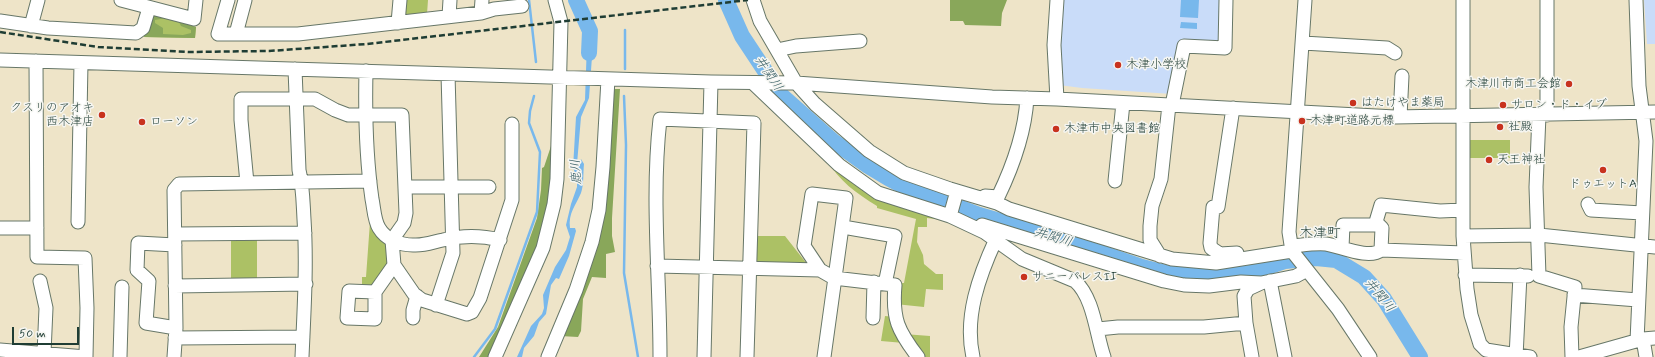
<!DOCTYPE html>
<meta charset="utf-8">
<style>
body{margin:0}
#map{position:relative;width:1655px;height:357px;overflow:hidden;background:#eee4c8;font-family:Mynerve,sans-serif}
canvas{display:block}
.scale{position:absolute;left:12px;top:327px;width:67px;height:18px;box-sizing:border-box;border:2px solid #1f3d34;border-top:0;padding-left:5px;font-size:12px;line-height:14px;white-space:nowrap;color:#1f3d34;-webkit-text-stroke:3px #f6f6f2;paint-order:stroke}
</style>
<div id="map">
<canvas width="1655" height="357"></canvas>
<div class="scale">50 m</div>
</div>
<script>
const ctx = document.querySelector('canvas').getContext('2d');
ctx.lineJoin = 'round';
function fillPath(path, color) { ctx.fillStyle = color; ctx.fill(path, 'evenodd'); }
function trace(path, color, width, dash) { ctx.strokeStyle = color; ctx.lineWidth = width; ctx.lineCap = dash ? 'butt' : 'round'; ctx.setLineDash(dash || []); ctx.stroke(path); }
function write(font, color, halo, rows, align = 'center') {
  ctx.font = font + ' Mynerve,"Klee One",sans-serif'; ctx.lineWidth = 3; ctx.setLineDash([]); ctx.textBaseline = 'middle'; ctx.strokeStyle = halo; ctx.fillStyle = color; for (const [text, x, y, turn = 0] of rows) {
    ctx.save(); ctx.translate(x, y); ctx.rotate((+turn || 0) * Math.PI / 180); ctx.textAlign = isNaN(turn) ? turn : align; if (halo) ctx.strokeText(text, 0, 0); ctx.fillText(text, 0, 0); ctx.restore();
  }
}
fillPath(new Path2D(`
 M1059 0H1223V42L1182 43 1172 94 1082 88 1059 85Z
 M1644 0H1655V44H1647Z`), '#c9dcf9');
fillPath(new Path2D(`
 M405 0H428L427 14 408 17 403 13Z
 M155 14 196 27 195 38 144 37Z
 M1467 140H1510V158H1467Z
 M826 159 944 220 927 218V227H918L917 242 923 255 924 264 936 274H943V290L926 289 924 307 895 304 897 283H904L916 219 877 208V206C856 193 839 181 826 159Z
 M370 222 387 244V265L371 287 362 288V277H366Z
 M754 236H785L807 264H758L753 258Z
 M231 239H257V281H231Z
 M885 316 894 317 904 343 881 341Z
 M904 334 930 336V357H922Z`), '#acc165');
fillPath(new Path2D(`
 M950 0H1007L1002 13 1001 26 965 25 963 21H950Z
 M155 14 166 18 155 20V23L163 28V34L183 35 191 33V30L181 26 179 22 196 27 195 38 144 37 150 16Z
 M612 89H620L612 218V236L615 252 606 254V278L592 277 583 299 581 331 578 337 560 336 581 286Z
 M553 140 551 187 545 228 492 357H479L498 327 537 218 541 190 542 168 544 167Z`), '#89a75a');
fillPath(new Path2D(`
 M1181 0H1199L1198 18 1180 17Z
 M1181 22 1197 23V29L1180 28Z
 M590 31 593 43 589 98 581 117 577 164 580 165 581 159 584 164C583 173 584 185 581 193 576 205 568 213 570 228H575L576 231 569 256 559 279 556 278 551 285 546 314 539 322 534 336 524 348 522 357H517L531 326 542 314 544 308 543 295 555 267 566 250 570 237 566 225 571 204 577 187V177L573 168 576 117 585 100 587 42Z`), '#78b8ec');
trace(new Path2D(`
 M529 0 536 62
 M625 69V30
 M624 96 626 145 624 273 638 357
 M474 357 495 329 537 212 540 152 529 123 530 111 534 96`), '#78b8ec', 2.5);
trace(new Path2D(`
 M576 0 590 31 589 53
 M726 0 742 36 781 95 833 141 868 166 888 178 903 186 979 215 1062 239 1142 267 1166 273 1199 276 1250 273 1285 261 1316 258 1336 260 1364 277 1384 299 1420 357`), '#78b8ec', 16);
const minor = new Path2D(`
 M121 0 194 19 196 0
 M228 0 218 34H298L481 13 482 0
 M753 0 760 21 796 83 815 104 869 151 904 173 950 189 997 203 1009 209 1172 259 1216 263 1292 251
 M1057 0 1054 45 1057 99
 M1305 0 1289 232 1292 251 1338 309 1370 357
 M1463 0V236L1467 289 1471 315 1480 344 1486 350 1530 357
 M1636 0 1639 86 1646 141 1637 341
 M481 13 494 9 522 6
 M449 16 450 0
 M0 21 48 28 136 33 143 28 149 8
 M398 23 400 0
 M31 26 38 0
 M236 34 245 0
 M1303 43 1387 48 1395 53
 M777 50 796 46 860 41
 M0 60 711 82 796 83 992 97 1057 99 1395 117 1655 112
 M295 69 299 170C303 186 303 202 304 219 307 265 304 311 302 357
 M366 71C365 114 366 157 372 199 374 208 374 220 379 228 386 240 401 245 413 245 424 246 433 242 443 240 463 235 480 235 500 240
 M753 83 839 165 878 193 950 216 984 232 1022 259 1075 281C1094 298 1096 334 1104 357
 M1172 105 1184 46 1225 48 1226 0
 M1233 108 1218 207H1213L1210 243 1211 248 1220 254 1237 253
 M1539 115 1536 187 1539 276 1575 287 1571 327 1572 357
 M1547 115V0
 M1400 117 1402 76
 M1115 181 1123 103
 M247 183 241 120V99H315L335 110 348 115H402L406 213 404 223 392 240 394 265 375 292 349 291 347 318 375 319V292
 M406 187H489
 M985 196 998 197C1013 166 1025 133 1027 98
 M1588 204 1591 210 1642 213
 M950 216 957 191
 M78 222 81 63
 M1376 222 1382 228 1381 250
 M982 225 1164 281 1184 285 1209 286 1241 282 1261 283
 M0 228H37
 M175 234 305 233
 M1463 236 1539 235 1655 247
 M175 245 138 243 137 270 149 281 146 323 176 328
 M1292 246C1303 245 1315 243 1326 244 1340 246 1369 260 1381 250L1464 253
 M1342 248 1343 225H1375L1381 205 1440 211 1463 210
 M1160 256 1150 240V226L1152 206 1161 179 1169 105
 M394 265 414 294 422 300 467 314 472 312 480 298 512 200V124
 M657 266 820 270
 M1465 275 1528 276
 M40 281 46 308 44 353
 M1270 281 1285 357
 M885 284 895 285C892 319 898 331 918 357
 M175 286 306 284
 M1574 295 1638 300
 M436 305 453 253 448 74
 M413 318V310L417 296
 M873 318 874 282
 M1246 323 1252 357
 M1098 329 1118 327H1204L1246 323 1244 296 1248 289 1261 283 1296 276 1307 270
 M175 338 303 337
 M1643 339 1646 357
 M0 350 86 357 87 308 85 258 37 257 36 61
 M120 357 122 287
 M174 357 176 328 174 190 179 184 370 181
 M495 357 543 248 554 204 557 179 561 22 555 0
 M548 357 576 290 592 242 599 210 603 167 608 79
 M660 357C660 278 651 198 660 119L754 123 747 357
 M704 357 711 82
 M824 357 846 198 812 194 804 246 820 270 834 278 885 284 895 236 843 227
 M973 357C964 317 979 276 996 239
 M1516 357 1520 275
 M1579 357 1643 339 1655 338`);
trace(minor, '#677768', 15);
trace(minor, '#fff', 13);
trace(new Path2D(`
 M0 32 98 47 188 52 269 51 367 44 748 0`), '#1f3d34', 2.5, [6, 3]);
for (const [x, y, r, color] of [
 [1118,65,4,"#c8321e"],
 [1569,84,4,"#c8321e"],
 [1353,103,4,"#c8321e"],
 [1503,105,4,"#c8321e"],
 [102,115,4,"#c8321e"],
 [1302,121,4,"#c8321e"],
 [142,122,4,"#c8321e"],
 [1500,127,4,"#c8321e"],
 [1056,129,4,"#c8321e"],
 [1489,160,4,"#c8321e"],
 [1603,170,4,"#c8321e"],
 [1024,277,4,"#c8321e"]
]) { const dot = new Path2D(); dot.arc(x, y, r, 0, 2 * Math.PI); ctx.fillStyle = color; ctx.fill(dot); trace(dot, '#f6f6f2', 1.5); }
write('12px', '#1f3d34', '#f6f6f2', [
 ["木津小学校",1126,65],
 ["木津川市商工会館",1561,84,"right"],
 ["はたけやま薬局",1361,103],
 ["サロン・ド・イブ",1511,105],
 ["クスリのアオキ",94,108,"right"],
 ["西木津店",94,122,"right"],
 ["木津町道路元標",1310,121],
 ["ローソン",150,122],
 ["社殿",1508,127],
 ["木津市中央図書館",1064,129],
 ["天王神社",1497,160],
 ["ドゥエットA",1603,184,"center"],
 ["サニーパレスII",1032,277]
], 'left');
write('italic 13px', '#355c62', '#f6f6f2', [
 ["井関川",768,74,56],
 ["鹿川",577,172,-94],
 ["井関川",1053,238,17],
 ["井関川",1379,296,51]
]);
write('14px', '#1f3d34', '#f6f6f2', [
 ["木津町",1320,234]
]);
</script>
